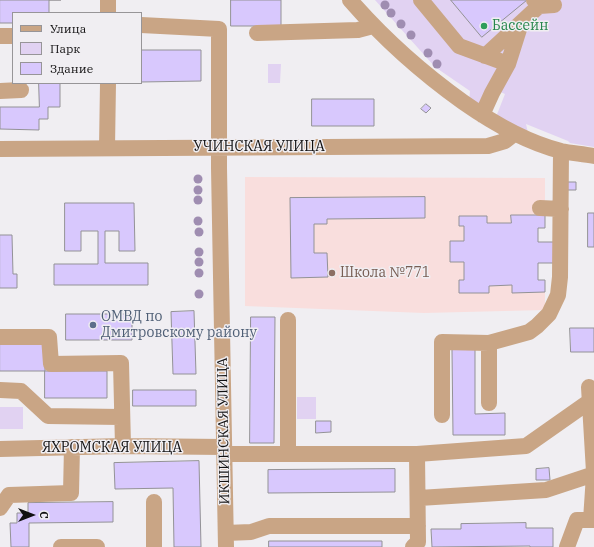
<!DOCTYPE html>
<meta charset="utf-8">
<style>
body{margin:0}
#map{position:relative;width:594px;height:547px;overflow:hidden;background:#f0eef2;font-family:"IBM Plex Serif",serif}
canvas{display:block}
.legend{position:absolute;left:12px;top:12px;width:130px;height:72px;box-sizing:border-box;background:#f0eef2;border:1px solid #979598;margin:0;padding:5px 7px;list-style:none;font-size:12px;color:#111011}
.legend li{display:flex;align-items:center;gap:8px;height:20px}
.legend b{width:20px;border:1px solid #979598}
.north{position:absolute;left:12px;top:495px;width:40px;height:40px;-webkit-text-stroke:3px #f0eef2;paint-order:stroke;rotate:90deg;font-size:11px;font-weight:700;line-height:16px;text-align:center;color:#111011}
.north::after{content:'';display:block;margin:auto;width:14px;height:18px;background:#111011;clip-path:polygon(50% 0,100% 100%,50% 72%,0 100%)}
</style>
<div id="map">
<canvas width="594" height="547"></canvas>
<ul class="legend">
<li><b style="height:5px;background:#c9a585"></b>Улица</li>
<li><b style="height:11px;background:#e1d2f2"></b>Парк</li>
<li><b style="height:11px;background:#d8c8fd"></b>Здание</li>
</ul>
<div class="north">С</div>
</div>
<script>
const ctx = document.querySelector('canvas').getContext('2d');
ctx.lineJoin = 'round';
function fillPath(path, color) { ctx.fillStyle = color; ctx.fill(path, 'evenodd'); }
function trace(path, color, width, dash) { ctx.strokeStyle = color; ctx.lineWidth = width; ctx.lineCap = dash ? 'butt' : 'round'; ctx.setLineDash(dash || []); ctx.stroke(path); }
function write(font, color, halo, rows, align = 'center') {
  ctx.font = font + ' "IBM Plex Serif",serif'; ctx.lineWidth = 3; ctx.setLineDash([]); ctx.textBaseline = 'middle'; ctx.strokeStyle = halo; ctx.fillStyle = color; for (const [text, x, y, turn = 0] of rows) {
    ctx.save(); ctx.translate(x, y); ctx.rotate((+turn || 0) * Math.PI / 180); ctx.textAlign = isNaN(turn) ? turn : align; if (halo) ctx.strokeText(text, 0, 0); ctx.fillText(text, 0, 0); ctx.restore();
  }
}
fillPath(new Path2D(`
 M245 177 545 178V228H538V280H545V310L424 313 245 306Z`), '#f9dedd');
fillPath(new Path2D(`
 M375 0H594V147L570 143 568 141 526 124 528 133 496 117 505 94 496 90 484 107 469 102 470 91 435 67Z
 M268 64H281L280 83H268Z
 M297 397H316V419H297Z
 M0 407H23V429H0Z`), '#e1d2f2');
const building = new Path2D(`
 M0 0H61H49V13H13V23H0Z
 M231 0H281V26H231Z
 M451 0H527L482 37Z
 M141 50H201V81L141 82Z
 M39 83H60V107H48V119H39V130L0 129V107H39Z
 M312 99H374V126H312Z
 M426 104 431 108 426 113 421 109Z
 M568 182H576V190H568Z
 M425 197V218L327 219V224H314V253H327L328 277 291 278 290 198Z
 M65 203H134L135 251H119V231H105V263H148V285H54V264H98V231H81V251H65Z
 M588 213H594V247H588Z
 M511 215H545V228H538V242H558V263H538V280H545V292L512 293V285L489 286V293H459V280H464V262H450V241H464V226H459V216H487V223H511Z
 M0 235H12L13 274H17V288H0Z
 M194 311 196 374H173L171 312Z
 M66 314H132V340H66Z
 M251 317H275L274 443H250Z
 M570 328H594V352H571Z
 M0 344H45V371H0Z
 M475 349V414L505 413V435H453L452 350Z
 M45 371H107V398H45Z
 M133 390H196V406H133Z
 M316 421H331V432L316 433Z
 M199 461 201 547H174L173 488 115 489 114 463Z
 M549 468 550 480H536V469Z
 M395 469V492L268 493V470Z
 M113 502V522L29 523V547H11L10 523H17V513H28V503Z
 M526 523V528H553V547H530V546L432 547 431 529H461V524Z
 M269 541H382V547H269Z`);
fillPath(building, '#d8c8fd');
trace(building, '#939296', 1);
trace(new Path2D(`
 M108 0V13
 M350 0C384 39 421 72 463 102 493 123 525 142 561 151 571 153 583 154 594 156
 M421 0 459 46 508 64
 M539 6 554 5
 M141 25 219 29V168L226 547
 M257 33 358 30 373 26
 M0 36H13
 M485 56 539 6 534 0
 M0 91 21 90
 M482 115 492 93 508 64 521 23
 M107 148 108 83
 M0 149 488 146 505 141 514 134
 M540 208 561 209
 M288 320V454
 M0 337H49L51 364 121 363 123 446
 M589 387 594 472
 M0 390 21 391 48 416 121 417
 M489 403V343
 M442 415V342L489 343 529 332 537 326 549 314 558 295 560 277 561 151
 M0 449 123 446 224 447
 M224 454H417L418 542 413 547
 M417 454 526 446 590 401
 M419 498 546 490 594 474
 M154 502V547
 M0 508 9 495 71 493 72 447
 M591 520 594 475
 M226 533 251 532 269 526H418
 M61 547H97
 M567 547 577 520H594`), '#c9a585', 16);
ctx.fillStyle = '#9f8db1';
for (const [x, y] of [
 [385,5],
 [391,13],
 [401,24],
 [411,35],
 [428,53],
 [437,64],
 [198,179],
 [198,190],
 [198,200],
 [198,221],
 [199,232],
 [199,252],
 [199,262],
 [199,273],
 [199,294]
]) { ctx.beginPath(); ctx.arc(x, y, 4.5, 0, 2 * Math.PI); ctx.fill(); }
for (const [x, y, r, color] of [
 [484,26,4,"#2e9e5b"],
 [332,273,4,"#8d6e63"],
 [93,325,4,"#5c6f8a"]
]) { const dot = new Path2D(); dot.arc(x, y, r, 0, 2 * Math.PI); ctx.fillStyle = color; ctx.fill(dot); trace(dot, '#f0eef2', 1.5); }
write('14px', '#27864d', '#f0eef2', [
 ["Бассейн",492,26]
], 'left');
write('14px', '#111011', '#f0eef2', [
 ["УЧИНСКАЯ УЛИЦА",259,147],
 ["ИКШИНСКАЯ УЛИЦА",224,431,-91],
 ["ЯХРОМСКАЯ УЛИЦА",112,448]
]);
write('14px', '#785e54', '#f0eef2', [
 ["Школа №771",340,273]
], 'left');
write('14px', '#4e5e75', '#f0eef2', [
 ["ОМВД по",101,317],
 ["Дмитровскому району",101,333]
], 'left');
</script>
